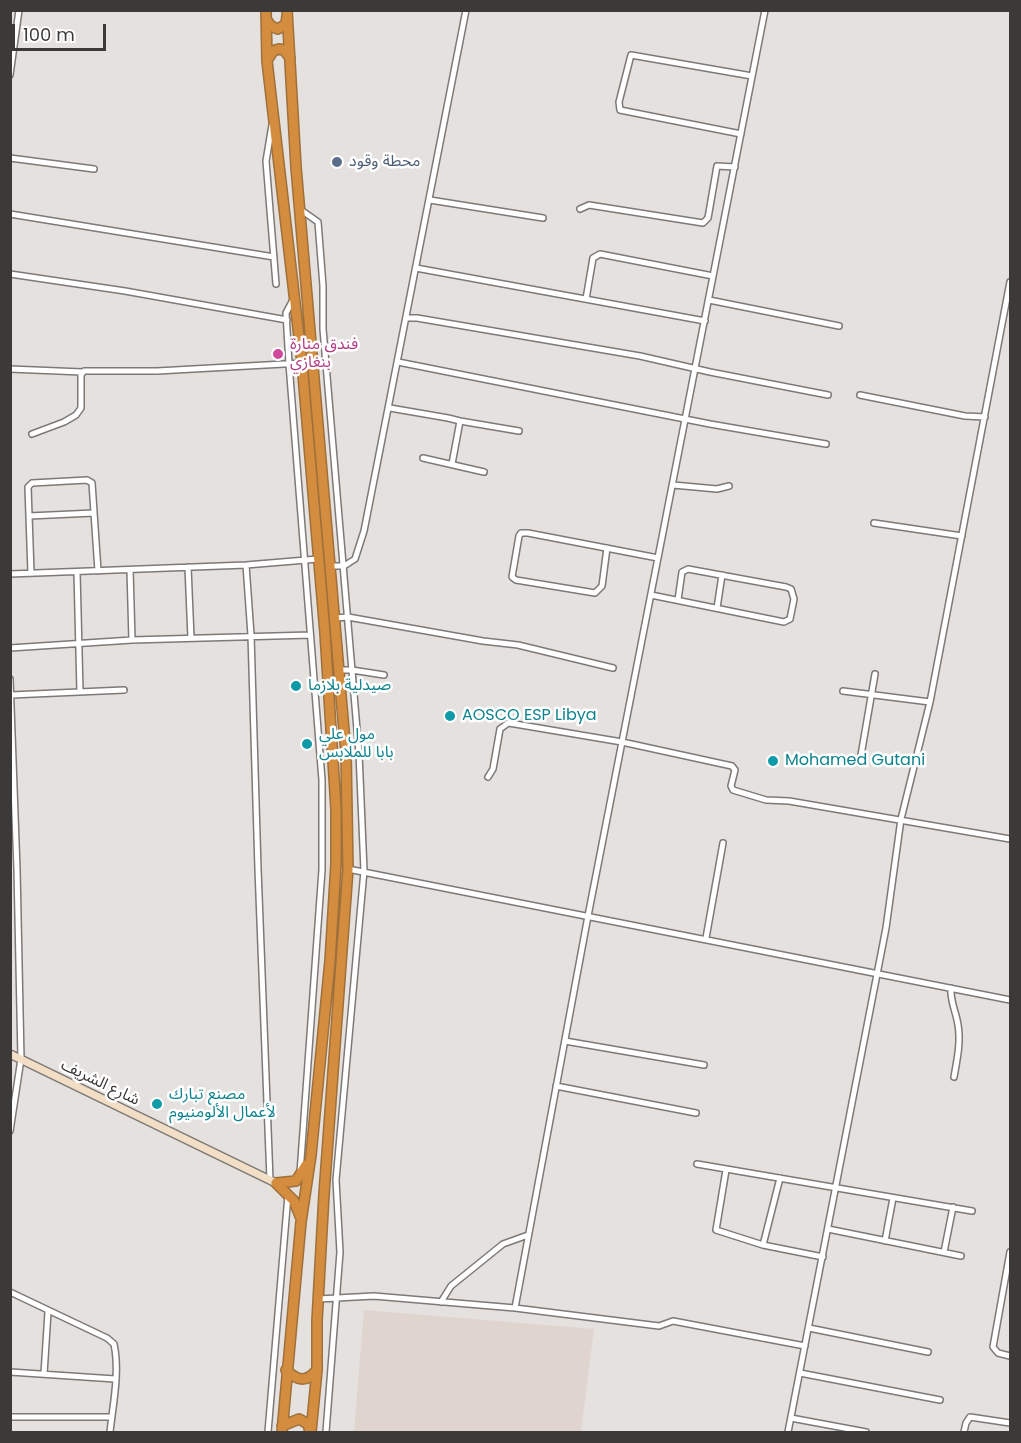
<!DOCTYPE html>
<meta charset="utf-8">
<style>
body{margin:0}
#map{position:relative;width:1021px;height:1443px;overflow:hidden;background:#e5e1de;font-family:Poppins,sans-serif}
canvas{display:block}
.frame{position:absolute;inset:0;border:12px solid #3b3a39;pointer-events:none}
.scale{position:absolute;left:12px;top:24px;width:94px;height:27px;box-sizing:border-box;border:3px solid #3b3a39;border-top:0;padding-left:8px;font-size:18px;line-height:21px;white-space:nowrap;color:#3b3a39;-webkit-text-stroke:4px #fff;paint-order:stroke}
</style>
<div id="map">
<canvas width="1021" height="1443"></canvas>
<div class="frame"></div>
<div class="scale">100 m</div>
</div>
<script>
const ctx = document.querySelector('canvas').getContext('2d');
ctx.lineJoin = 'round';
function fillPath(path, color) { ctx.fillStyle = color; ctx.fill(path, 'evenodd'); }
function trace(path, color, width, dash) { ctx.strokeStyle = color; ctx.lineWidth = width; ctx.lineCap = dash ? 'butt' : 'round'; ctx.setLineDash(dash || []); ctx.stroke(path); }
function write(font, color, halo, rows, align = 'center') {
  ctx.font = font + ' Poppins,"Noto Sans Arabic",sans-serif'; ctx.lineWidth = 5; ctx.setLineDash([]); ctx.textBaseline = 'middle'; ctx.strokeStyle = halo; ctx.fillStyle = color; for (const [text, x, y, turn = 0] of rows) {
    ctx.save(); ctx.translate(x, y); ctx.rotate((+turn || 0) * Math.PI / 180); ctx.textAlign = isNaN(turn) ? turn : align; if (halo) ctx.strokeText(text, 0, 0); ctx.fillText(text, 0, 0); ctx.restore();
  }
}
fillPath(new Path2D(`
 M364 1310 594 1329 581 1432H354Z`), '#e0d4ce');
const street = new Path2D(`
 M10 75 19 10
 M272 125 266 161 276 284
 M741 134 620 110 619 102 631 55 752 76
 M10 158 94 169
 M430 200 543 218
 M580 209 589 205 703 223 708 218 717 166 735 167
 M301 210 318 222 323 286V329L359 753 364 871 336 1180 340 1252 326 1432
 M10 214 274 257
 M416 268 705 321
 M10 274 125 291 287 320
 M294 298 286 313 289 364 322 780V870L300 1173
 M586 299 593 258 600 254 713 276
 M709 300 839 326
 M406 318H417L640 356 710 372 828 395
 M398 362 710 424 826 444
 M10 369 82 372
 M860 395 965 416 985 417
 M390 408 448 418 460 421 452 464
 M460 421 519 431
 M32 434 64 422 76 415 81 408V375L84 371H157L302 363
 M423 458 484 472
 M673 485 717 489 729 486
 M29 516 94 513
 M874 523 962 536
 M607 548 602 586 595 593 516 580 512 577 519 536 521 533H528L658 558
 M246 565 251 635 258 869 270 1180
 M331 566H344L355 559 364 531 466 10
 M188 567 191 638
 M130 570 132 640
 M77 572 80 692
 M31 573 28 487 32 483 87 480 92 483 98 571
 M10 574 246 565 318 559
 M651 595 784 622 790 619 794 599 791 589 786 587 688 569 682 572 678 600
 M717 608 722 575
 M335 618 348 617 483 641 518 645 613 668
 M10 648 132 640 310 635
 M339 670H352L384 675
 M10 679 17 869 21 1059 10 1131
 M843 691 930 702
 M11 695 124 690
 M860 761 875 674
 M488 777 493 769 500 729 508 723 515 724 622 742 732 766 735 770 731 786 733 790 766 800 789 801 1010 839
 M348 869 1010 1000
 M706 938 723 843
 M951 988C950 1002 956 1011 958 1025 961 1042 957 1060 954 1077
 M565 1041 704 1065
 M556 1086 696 1113
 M697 1164 972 1211
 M726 1170 716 1230 763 1245 823 1257
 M828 1229 961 1256
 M885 1241 893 1198
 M763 1245 780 1178
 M944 1252 953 1207
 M1010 1252 993 1347 998 1353 1010 1356
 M10 1292 107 1338 114 1344C120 1372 113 1404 110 1432
 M318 1299 374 1296 515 1308 659 1326 673 1321 805 1346
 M441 1302 451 1286 503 1244 528 1235
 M515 1308 588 916 765 10
 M809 1328 928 1352
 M10 1372 115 1379
 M800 1373 940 1400
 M44 1374 48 1312
 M10 1417H111
 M791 1418 866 1432
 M268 1432 288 1195
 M788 1432 886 928 901 819 930 702 1010 282
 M964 1432 966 1423 970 1417 1010 1423`);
const secondary = new Path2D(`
 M10 1054 276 1183`);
const highway = new Path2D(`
 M266 10 267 61 302 363 325 633 336 809V864L330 961 311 1155 301 1222 282 1432
 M287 10 296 167 346 754 348 869 324 1194 317 1321V1370L311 1432
 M266 19 271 26 278 29 286 24 287 16
 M268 59 273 51 279 49 284 50 290 58
 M276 1183 296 1181 306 1165
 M276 1183 294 1201 300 1216
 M286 1370C298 1381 306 1383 317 1370
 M282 1426 299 1419 308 1424 310 1432`);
trace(street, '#7d7977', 8);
trace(secondary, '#7d7977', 10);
trace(highway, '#9e703c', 12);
trace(street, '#fff', 5);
trace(secondary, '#f2ddc5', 7);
trace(highway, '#d48d3e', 9);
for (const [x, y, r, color] of [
 [337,162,6,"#5c6f8a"],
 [278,354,6,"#d1479c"],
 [296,686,6,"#0f9aa8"],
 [450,716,6,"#0f9aa8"],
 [307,744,6,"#0f9aa8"],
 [773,761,6,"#0f9aa8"],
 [157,1104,6,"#0f9aa8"]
]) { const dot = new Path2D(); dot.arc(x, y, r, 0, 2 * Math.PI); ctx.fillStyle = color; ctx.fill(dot); trace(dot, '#fff', 2); }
write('16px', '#4e5e75', '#fff', [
 ["محطة وقود",349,162]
], 'left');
write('16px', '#b23c85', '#fff', [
 ["فندق منارة",290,345],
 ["بنغازي",290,363]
], 'left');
write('16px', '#0d838f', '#fff', [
 ["صيدلية بلازما",308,686],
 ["AOSCO ESP Libya",462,716],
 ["مول علي",319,735],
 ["بابا للملابس",319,753],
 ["Mohamed Gutani",785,761],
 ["مصنع تبارك",169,1095],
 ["لأعمال الألومنيوم",169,1113]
], 'left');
write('16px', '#3b3a39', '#fff', [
 ["شارع الشريف",100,1083,26]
]);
</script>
